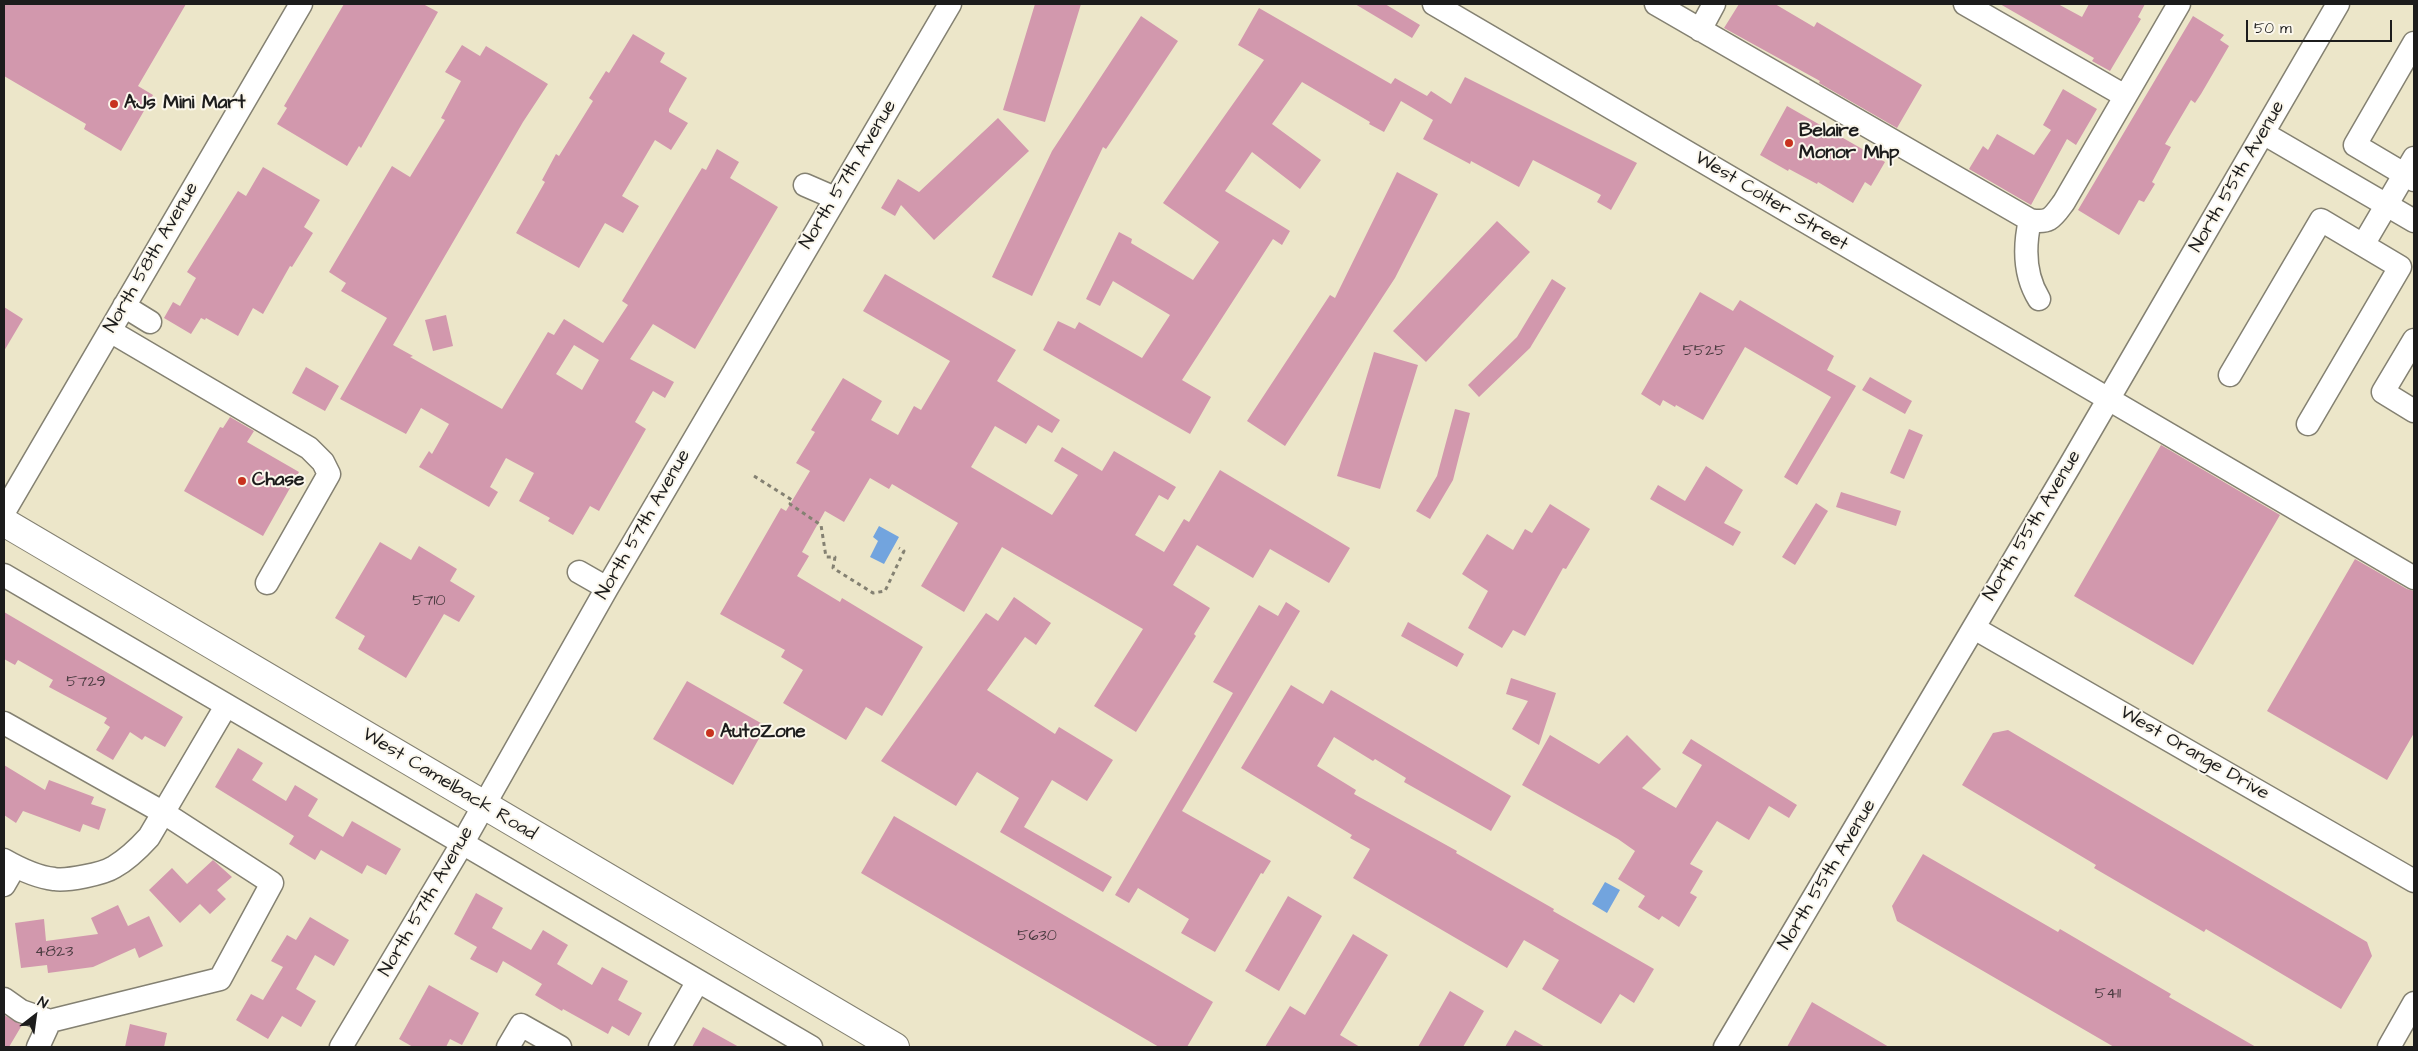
<!DOCTYPE html>
<style>
body{margin:0}
#map{position:relative;width:2418px;height:1051px;overflow:hidden;background:#ece6c9;font-family:"Architects Daughter",sans-serif}
canvas{display:block}
.frame{position:absolute;inset:0;border:5px solid #1c1c1c;pointer-events:none}
.north{position:absolute;left:10px;top:991px;width:50px;height:50px;-webkit-text-stroke:4px #fbf7ec;paint-order:stroke;rotate:30deg;font-size:14px;font-weight:700;line-height:20px;text-align:center;color:#1c1c1c}
.north::after{content:'';display:block;margin:auto;width:18px;height:22px;background:#1c1c1c;clip-path:polygon(50% 0,100% 100%,50% 72%,0 100%)}
.scale{position:absolute;left:2246px;top:20px;width:146px;height:22px;box-sizing:border-box;border:2px solid #1c1c1c;border-top:0;padding-left:6px;font-size:15px;line-height:18px;white-space:nowrap;color:#1c1c1c;-webkit-text-stroke:4px #fbf7ec;paint-order:stroke}
</style>
<div id="map">
<canvas width="2418" height="1051"></canvas>
<div class="frame"></div>
<div class="north">N</div>
<div class="scale">50 m</div>
</div>
<script>
const ctx = document.querySelector('canvas').getContext('2d');
ctx.lineJoin = 'round';
function fillPath(path, color) { ctx.fillStyle = color; ctx.fill(path, 'evenodd'); }
function trace(path, color, width, dash) { ctx.strokeStyle = color; ctx.lineWidth = width; ctx.lineCap = dash ? 'butt' : 'round'; ctx.setLineDash(dash || []); ctx.stroke(path); }
function write(font, color, halo, rows, align = 'center') {
  ctx.font = font + ' "Architects Daughter",sans-serif'; ctx.lineWidth = 4; ctx.setLineDash([]); ctx.textBaseline = 'middle'; ctx.strokeStyle = halo; ctx.fillStyle = color; for (const [text, x, y, turn = 0] of rows) {
    ctx.save(); ctx.translate(x, y); ctx.rotate((+turn || 0) * Math.PI / 180); ctx.textAlign = isNaN(turn) ? turn : align; if (halo) ctx.strokeText(text, 0, 0); ctx.fillText(text, 0, 0); ctx.restore();
  }
}
fillPath(new Path2D(`
 M879 526 899 537 884 564 870 557 878 541 873 537Z
 M1605 882 1620 890 1607 913 1592 904Z`), '#72a4de');
fillPath(new Path2D(`
 M4 4H186L138 86 153 95 121 151 84 129 86 124 4 76Z
 M344 4H423L438 12 361 148 359 146 347 166 277 124 287 108 284 106Z
 M1035 4H1081L1045 122 1003 110Z
 M1355 4H1385L1420 25 1412 38Z
 M1739 4H1775L1814 27 1817 22 1922 85 1897 128 1819 83 1820 81 1724 28Z
 M2000 4H2058L2082 17 2089 4H2145L2138 17 2141 19 2110 71 2092 61 2094 58Z
 M1259 8 1391 84 1395 78 1427 96 1431 91 1451 104 1465 77 1637 163 1611 210 1597 202 1601 195 1533 160 1519 187 1471 161 1470 164 1423 139 1433 120 1401 101 1384 132 1369 124 1370 122 1302 82 1272 124 1321 160 1300 189 1252 152 1225 191 1290 231 1282 245 1273 239 1182 380 1211 397 1190 434 1043 350 1058 321 1075 329 1079 322 1142 358 1170 315 1113 281 1100 306 1086 299 1119 232 1132 239 1131 243 1193 280 1219 242 1163 203 1264 60 1238 45Z
 M1141 16 1178 41 1106 149 1103 147 1032 296 992 277 1052 151Z
 M2193 16 2224 35 2220 40 2229 46 2201 94 2195 103 2191 100 2165 144 2171 147 2152 182 2155 184 2144 202 2139 200 2119 235 2078 210Z
 M633 34 665 53 660 62 687 78 669 109V112L688 123 671 150 655 140 622 196 639 206 623 233 605 223 579 268 516 233 545 182 542 180 556 154 559 156 593 101 589 98 606 71 609 73Z
 M462 45 480 56 486 46 548 84 523 122 393 345 413 356 410 357 502 409 548 332 554 335 564 319 603 343 628 305 622 301 702 168 706 170 717 149 739 162 730 178 778 207 695 349 653 324 630 359 674 382 665 398 653 391 635 422 646 429 599 511 590 506 573 535 548 521 550 518 519 501 534 473 506 458 490 487 498 492 489 507 419 467 429 451 432 454 449 424 421 408 406 434 340 399 387 318 341 291 346 283 329 272 392 166 410 177 445 120 441 118 461 81 445 72ZM574 345 599 360 582 390 556 374Z
 M2063 89 2097 109 2076 145 2067 139 2031 205 1969 169 1983 146 1988 150 1997 134 2034 155 2051 130 2043 125Z
 M1787 106 1885 162 1871 186 1865 182 1853 203 1818 182 1817 184 1789 169 1788 171 1760 155Z
 M998 118 1029 151 934 240 901 205 895 216 881 208 898 179 919 192Z
 M263 167 320 200 304 227 313 233 292 267 290 266 263 314 253 308 238 336 206 318 205 320 201 318 191 334 164 318 173 302 180 306 196 278 187 272 238 191 246 196Z
 M1397 172 1438 194 1395 278 1285 446 1247 421 1330 295 1335 298Z
 M1497 221 1530 252 1426 362 1393 331Z
 M885 274 1016 350 997 381 1060 420 1052 433 1038 425 1026 444 995 426 971 467 1052 515 1078 475 1054 461 1062 447 1102 471 1114 451 1176 487 1168 500 1159 495 1135 535 1164 552 1184 519 1189 522 1220 470 1350 548 1329 583 1270 549 1253 578 1197 545 1173 585 1210 608 1194 634 1196 636 1136 732 1094 706 1143 629 1002 547 964 612 921 586 958 523 892 484 889 489 870 478 844 522 825 511 802 552 809 556 797 576 840 602 842 598 923 647 882 716 866 707 846 740 783 703 803 670 781 657 785 650 720 614 781 508 786 511 810 471 796 463 815 432 811 430 843 378 882 401 871 420 898 435 914 406 921 410 950 361 863 311Z
 M1552 279 1566 288 1530 348 1479 397 1468 385 1517 337Z
 M1700 292 1733 311 1740 300 1834 356 1827 370 1856 386 1797 485 1784 477 1831 397 1745 347 1703 420 1676 405 1675 407 1663 400 1660 406 1641 394Z
 M4 307 23 319 4 351Z
 M446 315 453 346 433 351 425 320Z
 M1374 352 1418 365 1380 489 1337 476Z
 M306 367 339 386 325 411 292 393Z
 M1870 377 1912 401 1905 414 1862 390Z
 M1455 409 1470 413 1453 480 1430 519 1416 511 1437 476Z
 M230 417 254 431 247 442 299 472 263 536 184 491 220 427 223 428Z
 M1909 429 1923 435 1904 479 1890 473Z
 M2161 445 2280 515 2193 665 2074 596Z
 M1706 466 1743 490 1724 523 1741 532 1733 546 1650 499 1658 485 1685 501Z
 M1841 492 1901 511 1896 526 1836 507Z
 M1816 503 1828 511 1795 565 1782 557Z
 M1550 504 1590 529 1566 569 1563 568 1525 636 1513 630 1502 648 1468 628 1488 591 1462 574 1487 534 1513 550 1525 529 1532 533Z
 M380 542 411 560 419 546 457 569 450 581 475 596 459 622 444 614 406 678 358 649 365 636 335 618Z
 M2355 559 2407 589 2414 591V733L2387 780 2267 711Z
 M1014 597 1051 623 1036 645 1025 637 987 690 1055 734 1059 727 1113 760 1087 801 1052 780 1024 827 1112 877 1103 892 1000 832 1019 798 977 772 956 806 881 761 986 613 998 621Z
 M1286 602 1300 611 1182 811 1271 861 1263 874 1261 873 1215 952 1181 933 1189 919 1138 888 1129 903 1115 895 1233 693 1213 682 1259 605 1278 616Z
 M4 612 183 717 165 747 145 736 142 740 130 732 113 760 96 750 110 727 104 723 107 718 49 687 53 680 18 660 15 665 4 659Z
 M1408 622 1464 654 1457 667 1401 636Z
 M1511 678 1556 693 1539 745 1512 729 1528 701 1506 694Z
 M687 681 766 726 733 785 653 739Z
 M1291 685 1323 704 1331 690 1511 796 1491 831 1404 782 1406 778 1375 759 1373 761 1334 737 1317 766 1356 790 1354 794 1457 851 1456 853 1554 909 1553 911 1654 969 1634 1003 1620 994 1601 1024 1542 989 1559 960 1524 940 1507 968 1353 878 1370 849 1350 838 1352 835 1241 768Z
 M2008 730 2367 942 2372 956 2341 1009 2206 929 2204 932 2094 868 2096 865 1962 785 1993 733Z
 M1550 735 1599 764 1627 735 1661 769 1642 788 1676 808 1702 765 1682 753 1691 739 1797 805 1789 818 1769 806 1749 840 1717 821 1690 864 1703 871 1690 893 1697 897 1679 927 1662 916 1659 920 1638 907 1645 896 1618 879 1635 851 1618 839 1522 785Z
 M238 748 263 763 252 780 286 801 295 785 318 799 308 816 343 837 352 821 401 849 386 875 367 865 362 874 321 850 315 860 289 844 294 836 215 787Z
 M4 765 45 790 49 780 94 797 91 804 106 809 99 830 83 824 80 832 23 811 16 823 4 815Z
 M894 816 1213 1002 1187 1047H1159L861 873Z
 M1923 854 2058 932 2060 929 2171 994 2169 997 2256 1047H2114L1897 921 1892 906Z
 M213 860 232 877 217 890 226 899 210 914 200 904 180 923 149 890 172 868 187 884Z
 M476 893 503 908 492 928 531 950 543 930 568 945 557 964 592 985 602 967 628 981 618 1000 642 1013 629 1036 612 1026 608 1034 563 1009 562 1011 535 995 542 984 503 961 497 973 470 959 477 947 454 934Z
 M1288 896 1322 916 1279 991 1245 971Z
 M118 905 128 926 149 916 163 946 139 958 135 948 93 967 48 973 47 965 21 968 15 923 44 919 46 941 98 934 91 918Z
 M310 917 349 940 334 966 315 955 296 989 316 1001 301 1027 282 1016 268 1039 236 1020 251 994 263 1000 283 967 271 961 287 935 296 940Z
 M1353 934 1388 955 1340 1035 1360 1047H1265L1290 1006 1305 1015Z
 M429 985 479 1013 462 1045 450 1039 446 1047H413L399 1039Z
 M1450 991 1484 1011 1463 1047H1418Z
 M1812 1002 1889 1047H1787Z
 M4 1015 22 1025 9 1047H4Z
 M130 1024 167 1033 164 1047H125Z
 M703 1027 739 1047H692Z
 M1515 1030 1545 1047H1505Z`), '#d298ad');
const minor = new Path2D(`
 M1434 4 2414 578
 M1656 4 2030 220C2050 224 2053 217 2064 202L2179 4
 M1965 4 2125 96
 M1700 30 1714 4
 M2414 43 2355 145 2414 180
 M2263 133 2414 221
 M805 185 835 198
 M2030 220C2024 247 2024 275 2039 299
 M2363 245 2414 158
 M124 306 150 322
 M110 331 309 448 323 462 329 474 267 583
 M2414 340 2383 392 2414 411
 M2230 375 2321 220 2400 267 2308 424
 M4 512 301 4
 M579 572 607 588
 M4 575 811 1047
 M1974 628 2414 881
 M4 723 164 813 272 883 220 979 50 1021 21 1011 4 999
 M4 860C18 868 38 877 54 879 67 881 103 874 114 867 128 859 139 848 149 837L226 706
 M4 885 15 866
 M38 1047 50 1021
 M341 1047 462 844 607 588 950 4
 M508 1047 521 1025 560 1047
 M660 1047 698 981
 M1725 1047 2069 467 2338 4
 M2389 1047 2414 1003`);
const major = new Path2D(`
 M4 522 895 1047`);
trace(minor, '#848172', 25);
trace(major, '#848172', 30);
trace(new Path2D(`
 M754 476 792 500 790 504 821 525 826 557H835L833 568 873 593 885 591 904 551 899 548`), '#848172', 3, [4, 4]);
trace(minor, '#fff', 22);
trace(major, '#fff', 28);
for (const [x, y, r, color] of [
 [114,104,5,"#c8321e"],
 [1789,143,5,"#c8321e"],
 [242,481,5,"#c8321e"],
 [710,733,5,"#c8321e"]
]) { const dot = new Path2D(); dot.arc(x, y, r, 0, 2 * Math.PI); ctx.fillStyle = color; ctx.fill(dot); trace(dot, '#fbf7ec', 2); }
write('16px', '#4a3b40', null, [
 ["5525",1704,352],
 ["5710",429,602],
 ["5729",86,683],
 ["5630",1037,937],
 ["4823",54,953],
 ["5411",2108,995]
]);
write('bold 19px', '#1c1c1c', '#fbf7ec', [
 ["AJs Mini Mart",124,104],
 ["Belaire",1799,132],
 ["Monor Mhp",1799,154],
 ["Chase",252,481],
 ["AutoZone",720,733]
], 'left');
write('19px', '#1c1c1c', '#fbf7ec', [
 ["North 57th Avenue",849,175,-59],
 ["North 55th Avenue",2238,177,-60],
 ["West Colter Street",1771,202,31],
 ["North 58th Avenue",152,258,-60],
 ["North 57th Avenue",644,525,-60],
 ["North 55th Avenue",2033,526,-59],
 ["West Orange Drive",2194,754,30],
 ["West Camelback Road",449,785,31],
 ["North 55th Avenue",1828,875,-59],
 ["North 57th Avenue",427,902,-60]
]);
</script>
